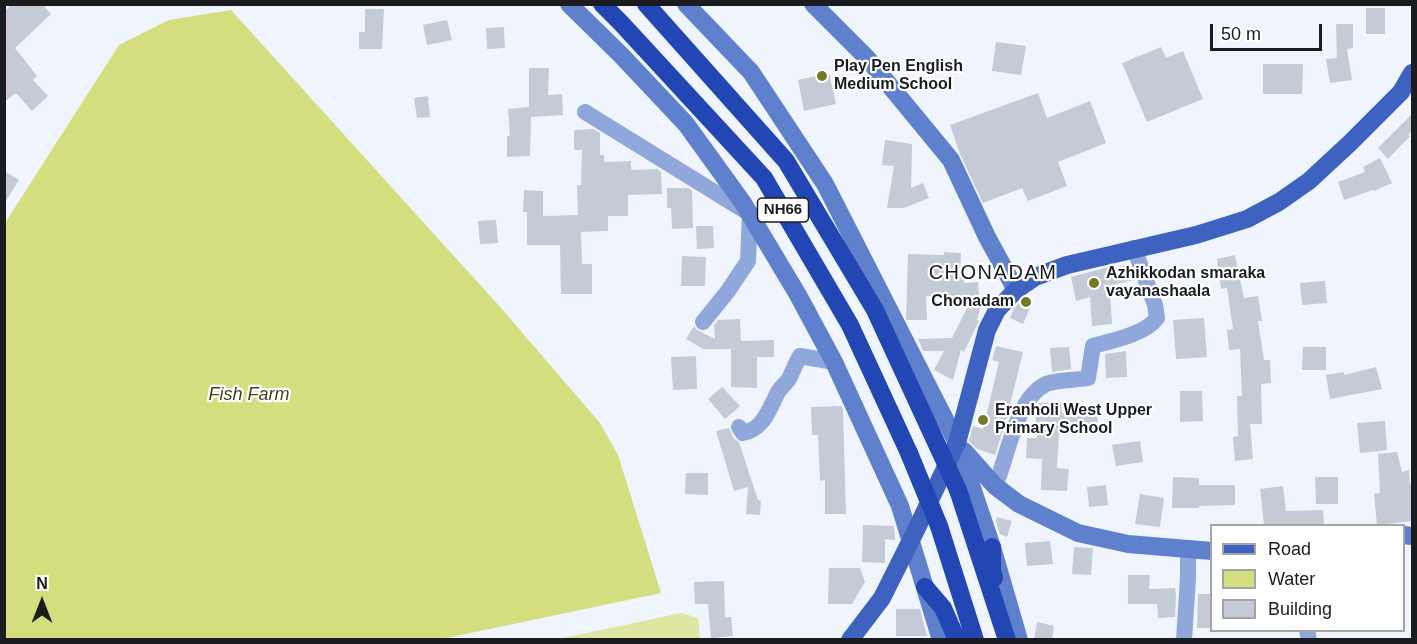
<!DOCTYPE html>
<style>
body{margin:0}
#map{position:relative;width:1417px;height:644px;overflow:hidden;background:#eff4fd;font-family:Arial,sans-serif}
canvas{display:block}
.frame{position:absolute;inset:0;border:6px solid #1a1c20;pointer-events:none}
.legend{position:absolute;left:1210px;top:524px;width:195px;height:108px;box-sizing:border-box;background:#fff;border:2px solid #a3a4a6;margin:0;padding:8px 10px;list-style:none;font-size:18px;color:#1a1c20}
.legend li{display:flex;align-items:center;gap:12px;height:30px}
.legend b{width:30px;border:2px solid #a3a4a6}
.north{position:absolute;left:12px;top:572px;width:60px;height:60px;-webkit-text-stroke:4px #fff;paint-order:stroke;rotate:0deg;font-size:16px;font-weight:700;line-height:24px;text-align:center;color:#1a1c20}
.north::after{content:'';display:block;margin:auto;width:21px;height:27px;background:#1a1c20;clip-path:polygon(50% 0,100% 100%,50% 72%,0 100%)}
.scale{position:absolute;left:1210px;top:24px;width:112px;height:27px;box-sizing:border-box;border:3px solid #1a1c20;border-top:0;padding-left:8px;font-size:18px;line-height:21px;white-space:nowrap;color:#1a1c20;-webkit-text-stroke:4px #fff;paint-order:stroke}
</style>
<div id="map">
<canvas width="1417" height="644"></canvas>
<div class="frame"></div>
<ul class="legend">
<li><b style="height:8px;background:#3e62c0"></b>Road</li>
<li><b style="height:16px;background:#d5de7f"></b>Water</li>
<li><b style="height:16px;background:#c5cbd6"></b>Building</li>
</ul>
<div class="north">N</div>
<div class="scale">50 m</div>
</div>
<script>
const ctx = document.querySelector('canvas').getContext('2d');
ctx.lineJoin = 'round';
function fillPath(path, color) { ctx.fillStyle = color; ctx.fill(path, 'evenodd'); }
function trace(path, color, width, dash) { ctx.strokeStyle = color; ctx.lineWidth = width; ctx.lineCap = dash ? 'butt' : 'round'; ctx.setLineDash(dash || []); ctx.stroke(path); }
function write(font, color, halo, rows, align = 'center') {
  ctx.font = font + ' Arial,sans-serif'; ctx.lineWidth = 4.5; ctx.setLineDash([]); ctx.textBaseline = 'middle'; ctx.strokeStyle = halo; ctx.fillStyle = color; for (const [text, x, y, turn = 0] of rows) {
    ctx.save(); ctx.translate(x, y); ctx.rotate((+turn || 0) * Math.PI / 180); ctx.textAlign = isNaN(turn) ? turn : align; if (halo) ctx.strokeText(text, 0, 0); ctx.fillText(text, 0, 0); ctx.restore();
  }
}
fillPath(new Path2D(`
 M681 613 698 618 700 639H558Z`), '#dee6a2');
fillPath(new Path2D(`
 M231 10 501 308 600 423 618 455 661 593 442 639H5V223L119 45 169 20Z`), '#d5de7f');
fillPath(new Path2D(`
 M12 4H42L51 14 15 48 37 76 33 80 48 96 32 111 16 93 4 102V12Z
 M1366 8H1385V34H1366Z
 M365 9H384L382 49H359V32H365Z
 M447 20 452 40 427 45 423 25Z
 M1336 24H1353V48L1347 49 1352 80 1330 83 1326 59 1337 58Z
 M504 27 505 48 487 49 486 28Z
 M996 42 1026 46 1021 75 992 71Z
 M1161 47 1166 58 1183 51 1203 99 1147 122 1122 63Z
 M1263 64H1303L1302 94H1263Z
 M529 68H549L548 95 562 94 563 115 531 117 530 156 507 157V136H510L508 109 529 107Z
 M829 73 836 104 804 111 798 80Z
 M1038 93 1047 118 1090 101 1106 143 1058 162 1067 186 1028 201 1022 188 983 203 960 154 950 125Z
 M428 96 430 117 417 118 414 98Z
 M1413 113V129L1408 135 1410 136 1388 159 1378 148Z
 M593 129 600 133V155H604V162L631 161V170L658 169 661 172 662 194 628 195V216H608V231L581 232 582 264H592V294H561L560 245H527V212H523L524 190 543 191V216L578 215 577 185H581L582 150H574V130Z
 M885 140 912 144 911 188 923 183 929 198 904 208H887L894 166 882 165Z
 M1380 158 1392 183 1374 191 1373 190 1344 200 1338 182 1365 172 1363 167Z
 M4 171 19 180 4 204Z
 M667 188H688L692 190 693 228 672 229 671 208H667Z
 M496 220 498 243 480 244 478 221Z
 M696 226H713L714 248 697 249Z
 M944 252 961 253 960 276H965L964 283 978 282 980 309 977 320 979 321 964 352 961 350 953 380 934 370 944 351H923L918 339 952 338 972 298 926 296 927 320H907L906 319 908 254 944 255Z
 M1235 255 1244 298 1258 296 1262 321H1258L1264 360H1270L1271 383 1261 384 1262 424H1250L1253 459 1235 461 1233 437 1238 436 1237 396H1242L1240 349 1229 350 1227 330 1233 329 1227 288 1221 289 1217 259Z
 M682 256 706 257 705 286H681Z
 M1129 264 1134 280 1116 284 1117 289 1110 291 1112 324 1092 326 1090 297 1076 301 1071 277 1112 266V268Z
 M1325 281 1327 303 1302 305 1300 283Z
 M1025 297 1033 301 1023 324 1010 318 1014 308Z
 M1204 318 1207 357 1176 359 1173 320Z
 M740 319 741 341 774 340V357H757V388L731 387V349H703L686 339 694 326 697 330 715 339 714 325 718 320Z
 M996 346 1023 352 1006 421 995 455 977 449 969 441 973 426 983 429 999 362 992 360Z
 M1069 347 1071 369 1052 372 1050 348Z
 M1303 347H1326V370H1302Z
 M1126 351 1127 377 1106 378 1105 354Z
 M696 356 697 389 673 390 671 357Z
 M1376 367 1382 389 1330 399 1326 375 1344 372V375Z
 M722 387 740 406 725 419 708 399Z
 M1180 391H1202L1203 421 1180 422Z
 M1061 402 1062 413 1097 411 1098 429 1059 432 1057 468 1069 469 1067 491 1041 490 1042 459 1026 458 1027 438H1037L1035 409 1039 403Z
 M842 406 843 410 846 514H825V480L820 481 818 435H812L811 407Z
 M1385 421 1387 450 1360 453 1357 423Z
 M729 428 734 439 739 442 758 500 761 501 760 515 746 514 748 487 734 491 716 431Z
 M1140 441 1143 462 1116 466 1112 445Z
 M1397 452 1402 472 1409 470 1410 485H1413V521L1377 525 1374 494 1380 493 1378 454Z
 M686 473H708V495L685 494Z
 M1173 477 1199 478V485H1235V505L1199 506V508H1172Z
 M1315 477H1338V504H1316Z
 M1106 485 1108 505 1089 507 1087 487Z
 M1283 486 1286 511 1323 510 1324 525H1264L1260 489Z
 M1140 494 1164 498 1160 527 1135 524Z
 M997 517 1012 521 1007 537 1000 534 996 522Z
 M863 525 894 526 895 540 885 539V563L862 562Z
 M1050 541 1053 564 1027 566 1025 543Z
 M1074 547 1093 548 1091 575 1072 574Z
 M829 568H860L865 582 852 604H828Z
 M1128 575H1150L1149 589 1175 588 1176 594 1175 617 1158 618 1157 604H1128Z
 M724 581 725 617H731L733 636 711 638 708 604H695L694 582Z
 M1198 594H1212V628H1197Z
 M896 609H920L927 636H896Z
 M1037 622 1054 626 1052 639H1034Z`), '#c5cbd6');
trace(new Path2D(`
 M585 112 750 214 748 261 728 291 703 322
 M739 427 743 433C764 429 769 409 778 392 781 387 787 383 790 377 793 370 796 363 800 356L834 362
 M995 486C1008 458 1015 399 1046 384 1055 380 1077 380 1088 378L1093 346C1111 341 1146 334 1157 318L1155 305 1134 248
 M1307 630 1309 640
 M1184 640 1188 578V549`), '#8fa7db', 16);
trace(new Path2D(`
 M569 4 621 55 686 124 743 203 798 295 834 362 900 506 941 640
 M686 4 751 72 825 184 957 443 992 547 1019 640
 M813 4 867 58 951 160 987 237 1016 290
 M964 451 995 486 1019 504 1078 533 1128 544 1212 551
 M1404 535 1412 536`), '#5f80cc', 18);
trace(new Path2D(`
 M850 640 882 598 917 528 957 443 987 330 997 310 1016 290 1035 277 1067 265 1196 235 1247 219 1279 202 1309 181 1350 143 1401 92 1412 73`), '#3e62c0', 18);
trace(new Path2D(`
 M602 4 621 23 764 178 850 325 909 453
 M646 4 786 161 875 310 928 425
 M958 490 1007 640
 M939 526 975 640
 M992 547V570L994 578
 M925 587 943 608 957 640`), '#2246b4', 18);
trace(new Path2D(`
 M928 425 958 490
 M909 453 939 526`), '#2246b4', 18);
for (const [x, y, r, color] of [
 [822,76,6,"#747923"],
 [1094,283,6,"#747923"],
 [1026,302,6,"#747923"],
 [983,420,6,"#747923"]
]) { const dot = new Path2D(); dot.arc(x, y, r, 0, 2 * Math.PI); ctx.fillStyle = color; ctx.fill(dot); trace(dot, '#fff', 2); }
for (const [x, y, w] of [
 [783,210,51]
]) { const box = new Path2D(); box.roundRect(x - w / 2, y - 12, w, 24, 4.5); ctx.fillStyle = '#fff'; ctx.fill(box); trace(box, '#1a1c20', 1.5); }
write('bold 15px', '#1a1c20', null, [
 ["NH66",783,210]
]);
write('bold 16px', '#1a1c20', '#fff', [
 ["Play Pen English",834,67],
 ["Medium School",834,85],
 ["Azhikkodan smaraka",1106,274],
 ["vayanashaala",1106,292],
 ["Chonadam",1014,302,"right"],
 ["Eranholi West Upper",995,411],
 ["Primary School",995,429]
], 'left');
write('italic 18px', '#40441c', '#fff', [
 ["Fish Farm",249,395]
]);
ctx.letterSpacing = '1.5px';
write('20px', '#1a1c20', '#fff', [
 ["CHONADAM",993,273]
]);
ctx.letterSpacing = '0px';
</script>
